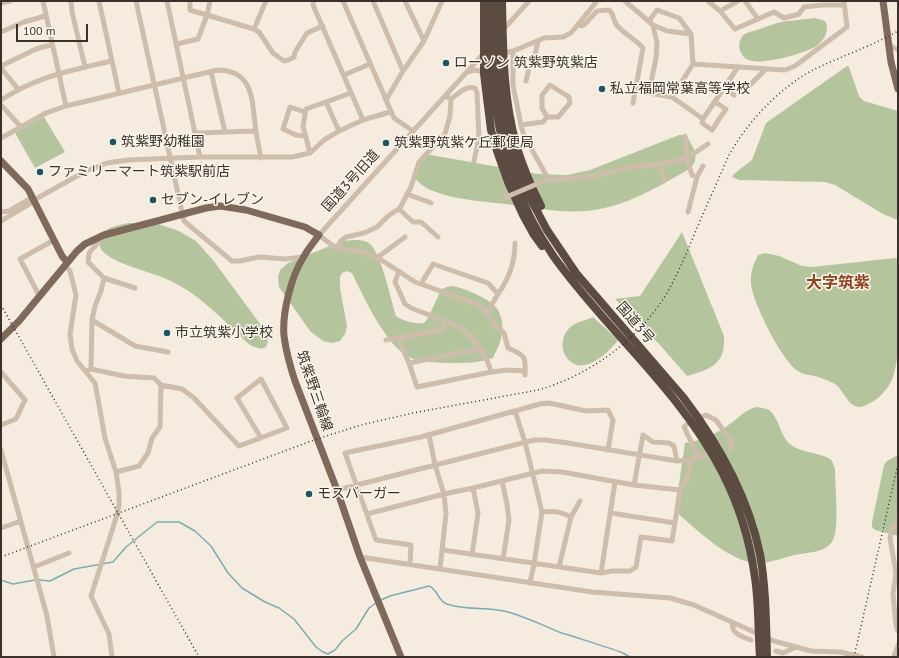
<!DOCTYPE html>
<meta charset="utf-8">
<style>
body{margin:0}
#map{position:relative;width:899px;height:658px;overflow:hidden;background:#f5ecdf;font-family:"PT Sans",sans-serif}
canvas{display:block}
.frame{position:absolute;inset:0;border:2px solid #3b312a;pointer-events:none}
.scale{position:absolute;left:16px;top:24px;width:72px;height:18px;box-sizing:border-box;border:2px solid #3b312a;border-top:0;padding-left:5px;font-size:12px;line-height:14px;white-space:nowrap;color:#3b312a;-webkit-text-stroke:3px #fbf6ec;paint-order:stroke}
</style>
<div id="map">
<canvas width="899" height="658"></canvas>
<div class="frame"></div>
<div class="scale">100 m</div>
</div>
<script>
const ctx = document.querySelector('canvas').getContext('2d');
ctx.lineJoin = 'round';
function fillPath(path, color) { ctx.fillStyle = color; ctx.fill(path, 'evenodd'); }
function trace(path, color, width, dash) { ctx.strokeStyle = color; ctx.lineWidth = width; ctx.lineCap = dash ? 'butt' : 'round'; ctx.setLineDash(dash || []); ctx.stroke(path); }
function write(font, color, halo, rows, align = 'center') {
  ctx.font = font + ' "PT Sans","Noto Sans JP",sans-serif'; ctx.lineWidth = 3; ctx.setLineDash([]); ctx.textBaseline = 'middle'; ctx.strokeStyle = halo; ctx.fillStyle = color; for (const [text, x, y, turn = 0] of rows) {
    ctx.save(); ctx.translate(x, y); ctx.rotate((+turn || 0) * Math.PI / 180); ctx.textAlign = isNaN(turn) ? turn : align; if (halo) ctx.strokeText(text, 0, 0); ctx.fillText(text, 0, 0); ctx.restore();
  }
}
fillPath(new Path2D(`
 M814 18 825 21C830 29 825 39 818 45 808 53 765 64 753 61 746 60 742 57 740 50 738 45 740 37 745 34 748 32 753 31 757 30 763 28 770 25 777 23 789 20 802 20 814 18Z
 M847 66 849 67 859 96 864 101 898 111V220L883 214 835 185 825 182 739 180 732 177 733 175 740 169 752 160 766 123Z
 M44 117 65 152 35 168 15 133Z
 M679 135H684L688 138C694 150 700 156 691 168 665 183 635 201 605 208 573 216 537 208 505 204 481 201 456 200 433 191 425 188 420 184 414 177L423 156 431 155 538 174 567 175 590 170Z
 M128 223 158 224 179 231 196 241 213 260 266 332C271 349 264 352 250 345 224 321 197 291 164 278 150 272 104 261 100 247 94 229 115 226 128 223Z
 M682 232 724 336C726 365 710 369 687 376L660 345 615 299 640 296Z
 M354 240C359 240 364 240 369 243 381 252 391 300 396 316 403 321 415 324 424 323L428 318 441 290C444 288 448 286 452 286 463 287 493 300 498 310 507 327 501 343 493 358 478 363 466 363 450 363 438 363 423 362 411 358 387 348 363 296 352 273L347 271 342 273 340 277V288L347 326 345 334 340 341 332 343 323 341 310 331 279 287 278 277 280 270 288 263 342 241Z
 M765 253 779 256 802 266 812 267 895 258 898 259C898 279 898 300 898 320 898 340 899 362 892 380 888 388 880 398 872 402 866 405 861 409 855 406 847 403 843 390 835 384 830 381 824 379 818 377 812 375 803 375 798 371 782 361 753 303 751 284 750 273 753 265 758 255Z
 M593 317 618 340C611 350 591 369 577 365 559 359 558 335 573 325 579 321 587 320 593 317Z
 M757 407C761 408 766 408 769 410 779 417 780 436 790 444 800 453 824 453 831 460 833 462 834 466 835 469 835 486 839 524 834 538 828 552 812 552 800 554 787 556 774 562 761 563 733 566 695 528 675 511L685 443C703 440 717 434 731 423 740 417 746 409 757 407Z
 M896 456H898V536L875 530 872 527V522L884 465 887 461Z`), '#b4c59e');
trace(new Path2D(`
 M1 580 13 584 35 580
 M39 580 50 581 74 569 113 562 126 547 157 522H179L195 531 211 546 228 573 242 588 265 602 279 608 294 619 316 647 323 652 328 654 335 650 342 641 356 629 369 608 376 603
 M381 600 390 596 429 586C438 589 438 602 447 604 467 611 488 606 508 612 526 617 542 625 559 632 580 639 602 645 623 653L630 657`), '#7cadb4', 1.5);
trace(new Path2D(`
 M43 1 66 106
 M71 1 72 12 85 67
 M99 1 119 93
 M136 1 184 221 232 261H240L259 257 285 259 303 257
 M167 1 200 157
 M190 1V10L254 29 266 1
 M314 1 313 5 363 120
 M343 1 394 118 413 131
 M373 1 403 71
 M405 1 424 41
 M625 1 653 25 667 31 691 34 693 64 785 70 795 66 847 27 844 1
 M708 1 720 11 735 29 774 12 784 18 799 14 804 7 822 5H844
 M745 1 758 19
 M1 3 10 1
 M720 11 738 1
 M649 21 657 10 679 18 691 34
 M578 24 581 26 584 25 597 11 609 10C614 14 613 19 616 24 623 34 636 39 643 48L633 103
 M653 25 657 43 656 58 649 93 672 97 703 119 738 67
 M254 29 259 32 273 53 284 61 288 60 294 57 295 52 307 33 323 26
 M502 31 529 1
 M1 32 24 22 45 16
 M177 44 198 39 207 15 210 1
 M889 45 898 50
 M513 51V85L521 125 543 122 547 117 542 108V95L550 85 569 97 570 103 558 117H547
 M484 53 319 235 337 249 363 252 380 259 415 282 477 304 487 313 496 326 504 333 508 348C525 356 526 355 525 375
 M503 53 513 51 544 38 563 37 571 33 597 1
 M1 66 36 49 51 45
 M1 68 18 89
 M211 72 225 132
 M468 72C474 69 479 69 484 74
 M344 75 370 64
 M526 81 530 64 534 60 538 41
 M751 84 766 69
 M724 88 734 95
 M672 97 693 64
 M451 99C458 94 466 85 475 88L477 92 479 138 474 161
 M1 100C38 76 69 71 111 61
 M386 100 403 71 424 41 442 1
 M326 102 339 131
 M1 105 21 127
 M703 119 702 123 712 130 726 109 715 102
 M521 125 524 136 549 180 589 177 631 167 660 164 664 181
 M196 133 256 131
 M305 136 296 135 283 129 290 107 305 112
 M1 138 46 113 66 106 217 70C252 70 252 97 255 124 256 135 259 147 261 158
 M310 153 303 126 306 109 351 93
 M660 164 687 158 685 136
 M703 166 697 177 692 175 687 158 708 144
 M407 194 431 203
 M34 200 86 171 107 163 128 160 200 157H292L310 153 324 140 339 131 363 120 390 112
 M399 209 413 222H421L438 237
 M1 212 9 211 33 197
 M688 212 697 177
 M1 221 34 201
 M103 237 89 253 88 262 104 278 135 288
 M337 249 340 242 346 237 364 233 377 227 388 216 400 208 411 187 419 162 445 134 450 116 451 99 446 96
 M378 257 405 237
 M65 265 70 271 76 295 70 334 72 349 77 361 95 383 105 438 116 472 119 492V505L117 515 91 596 109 634 112 657
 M399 271 395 282 405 304 411 308 460 327C474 338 487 355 491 372L417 387 409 363 480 349
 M421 284 433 264 488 283 498 294 487 313
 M498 294C509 279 515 261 515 243
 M40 297 20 259 54 240
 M92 320 135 346 168 352
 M386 340 398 338
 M409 363 398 338 442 330 445 321
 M91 369 92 320 95 306 101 291 104 278
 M86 371 91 369 124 376 154 378 161 385 182 389 194 398 239 446 287 428 261 379 237 398 261 438
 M1 372 25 400 16 419 1 425
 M491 372 508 370 525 371
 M515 411 525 442 542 512 534 564 530 583
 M699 418 706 415 716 420 732 443 730 450
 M691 420 684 427 699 458
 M429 435 435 465 444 494 446 514 440 568
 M1 450 47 616 54 657
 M116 472 139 466 148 453 152 438 160 427 161 385
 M502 481 507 504 509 520 503 559
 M634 485 643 435 653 442 669 443 674 446 677 461
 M337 490 534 440H546L568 443 677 461 690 460 704 456
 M542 512C553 511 561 511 571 517
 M611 513 675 523
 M367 514 444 494 473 488 542 471 562 472 634 485 680 490
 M898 521 892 529 890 538 896 573 893 594 896 625 898 631
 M1 528 21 521
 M443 550 601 573 612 571H630L636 567 641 537 672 541 680 490 683 484 688 477 690 460
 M472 555 478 513 473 488
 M360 557 592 592 670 598 694 605 774 641 811 651 840 652 862 657
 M410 564 411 545 376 540 345 453 421 437 540 404 549 403 586 411 608 410 613 420 608 450
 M34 567 69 553
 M559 567 571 517 580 501
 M601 573 615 482
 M732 622C732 635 741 636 751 640
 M776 651 783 653 796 647
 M894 657 898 645`), '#cebdaa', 5);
trace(new Path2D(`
 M883 1 891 62 898 89
 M1 161 28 189 62 256 67 262
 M1 339 19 321 77 251 85 244 104 235 206 208 220 206 246 210 305 227 319 235C314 242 307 250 303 258 291 277 282 313 284 336 286 351 290 366 295 381L337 490 360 557 401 657`), '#7e695a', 7);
trace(new Path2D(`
 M484 1V74L491 130 497 151 508 182 523 215 534 235 542 246
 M502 1C503 49 503 97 516 144 522 165 531 186 541 206
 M492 78C498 142 517 204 554 257 607 331 680 390 722 472 739 505 750 541 755 578 759 604 758 631 760 657
 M499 78 505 123 515 163 528 194 547 230 576 273 683 397C718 443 748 496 760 554 766 588 766 623 767 657`), '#5c4b40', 8);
trace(new Path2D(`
 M1 305 199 657
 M1 557 314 440 361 425 413 413 538 390C588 376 635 342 664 298 676 278 685 257 694 235 705 209 717 183 728 157 746 123 781 86 815 69 842 56 872 46 898 31
 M854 657 898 464`), '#3b312a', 1.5, [1, 3]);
trace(new Path2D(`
 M504 198 544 181`), '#cebdaa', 5);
trace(new Path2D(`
 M491 1 490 58 492 78
 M498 1 497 29 499 78`), '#5c4b40', 8);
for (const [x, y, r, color] of [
 [446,63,4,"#1c5560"],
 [602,89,4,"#1c5560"],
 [113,142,4,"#1c5560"],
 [386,143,4,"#1c5560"],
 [40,172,4,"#1c5560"],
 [153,200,4,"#1c5560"],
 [167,333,4,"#1c5560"],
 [309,494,4,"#1c5560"]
]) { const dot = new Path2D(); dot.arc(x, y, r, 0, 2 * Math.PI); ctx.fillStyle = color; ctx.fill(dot); trace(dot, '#fbf6ec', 1.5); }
write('14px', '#3b312a', '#fbf6ec', [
 ["ローソン 筑紫野筑紫店",454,63],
 ["私立福岡常葉高等学校",610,89],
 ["筑紫野幼稚園",121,142],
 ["筑紫野筑紫ケ丘郵便局",394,143],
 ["ファミリーマート筑紫駅前店",48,172],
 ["セブン-イレブン",161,200],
 ["市立筑紫小学校",175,333],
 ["モスバーガー",317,494]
], 'left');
write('14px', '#3b312a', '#fbf6ec', [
 ["国道3号旧道",351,181,-48],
 ["国道3号",635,323,49],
 ["筑紫野三輪線",314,391,71]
]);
write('bold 16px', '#90421d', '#fbf6ec', [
 ["大字筑紫",838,283]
]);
</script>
